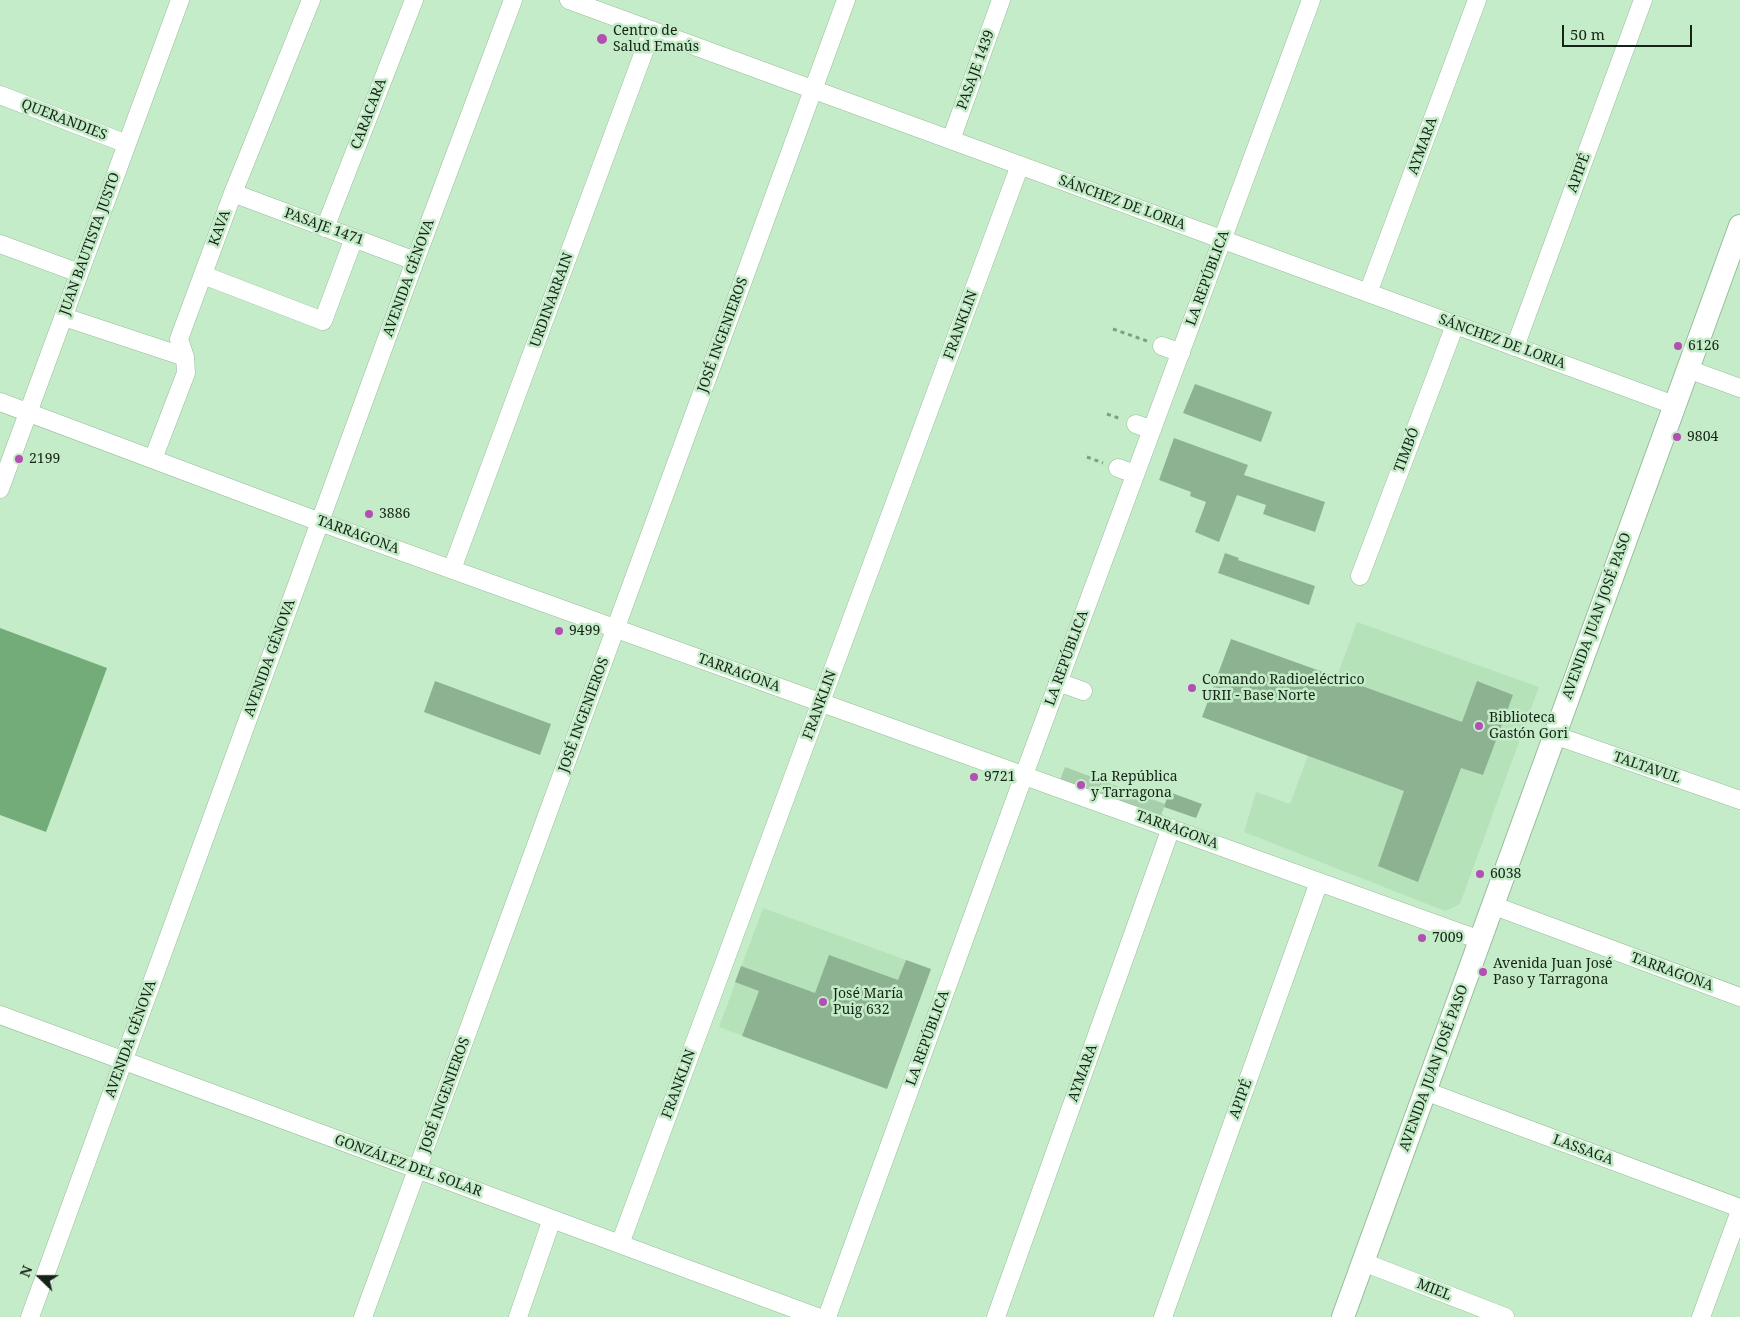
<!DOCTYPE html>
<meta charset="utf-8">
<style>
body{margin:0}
#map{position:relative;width:1740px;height:1317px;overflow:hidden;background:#c5ecc8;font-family:"Noto Serif",serif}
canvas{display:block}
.north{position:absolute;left:15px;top:1252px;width:50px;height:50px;-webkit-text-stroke:4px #c5ecc8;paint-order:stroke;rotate:292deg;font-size:14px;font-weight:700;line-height:20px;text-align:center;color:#162417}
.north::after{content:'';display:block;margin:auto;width:18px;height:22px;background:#162417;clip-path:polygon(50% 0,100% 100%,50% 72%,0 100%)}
.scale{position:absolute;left:1562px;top:25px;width:130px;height:22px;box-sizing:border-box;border:2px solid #162417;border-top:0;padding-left:6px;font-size:15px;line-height:18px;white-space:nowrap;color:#162417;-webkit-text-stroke:4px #c5ecc8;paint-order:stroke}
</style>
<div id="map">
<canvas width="1740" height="1317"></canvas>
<div class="north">N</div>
<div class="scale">50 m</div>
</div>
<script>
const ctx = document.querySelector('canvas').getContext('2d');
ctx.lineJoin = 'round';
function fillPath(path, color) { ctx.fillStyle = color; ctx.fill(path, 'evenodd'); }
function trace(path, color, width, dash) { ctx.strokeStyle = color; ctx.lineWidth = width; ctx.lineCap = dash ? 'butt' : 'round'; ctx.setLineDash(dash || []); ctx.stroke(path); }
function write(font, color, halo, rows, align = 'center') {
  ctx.font = font + ' "Noto Serif",serif'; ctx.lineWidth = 5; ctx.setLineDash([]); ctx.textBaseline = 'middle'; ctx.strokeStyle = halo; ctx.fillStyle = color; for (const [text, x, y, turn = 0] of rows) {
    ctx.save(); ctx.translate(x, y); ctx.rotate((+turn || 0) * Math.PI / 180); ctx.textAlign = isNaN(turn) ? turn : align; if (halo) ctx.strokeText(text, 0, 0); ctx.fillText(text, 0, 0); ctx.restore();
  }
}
fillPath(new Path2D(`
 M1357 622 1539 687 1460 904 1445 911 1244 832 1256 792 1290 804Z
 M763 908 931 969 887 1089 719 1027Z`), '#b6e2b9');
fillPath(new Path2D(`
 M1065 767 1165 804 1161 816 1060 780Z`), '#a7cfab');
fillPath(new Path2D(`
 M0 628 107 668 46 832 0 815Z`), '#73ac79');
fillPath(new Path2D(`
 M1195 384 1272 412 1261 442 1183 413Z
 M1174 438 1248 465 1244 475 1325 502 1315 532 1263 514 1266 505 1237 495 1219 542 1195 532 1206 502 1190 496 1191 492 1159 480Z
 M1225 553 1239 558 1238 560 1315 586 1309 605 1218 573Z
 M1231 639 1462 722 1477 681 1513 695 1483 775 1461 768 1418 882 1378 866 1404 791 1202 717Z
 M435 681 551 724 540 755 424 712Z
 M1169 792 1202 804 1196 818 1164 807Z
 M829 955 898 980 906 960 931 969 887 1089 742 1036 759 991 735 982 741 966 815 993Z`), '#8db291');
const minor = new Path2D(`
 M569 0 1674 405
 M0 95 127 144
 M951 140 1001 0
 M233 193 415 261
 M325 228 414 0
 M0 244 79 273
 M203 275 323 321 354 238
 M1368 293 1477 0
 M64 317 185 357
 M1162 346 1181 353
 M1515 347 1643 0
 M1688 369 1740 388
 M0 402 320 522 1480 940
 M1136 424 1152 430
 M153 459 186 373 185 357 179 339 233 193 311 0
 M1118 468 1135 474
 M0 489 180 0
 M452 569 652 30
 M1360 576 1455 325
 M1058 682 1083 691
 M1554 735 1740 800
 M1492 905 1740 997
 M0 1015 817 1317
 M1425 1091 1740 1208
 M620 1244 1020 165
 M1363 1262 1505 1317
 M30 1317 415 261 513 0
 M363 1317 846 0
 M518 1317 552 1219
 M827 1317 1024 775 1311 0
 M996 1317 1171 828
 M1163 1317 1319 882
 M1701 1317 1740 1211`);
const major = new Path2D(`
 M1343 1317 1740 226`);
trace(minor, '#97bc9a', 19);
trace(major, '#97bc9a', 24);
trace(new Path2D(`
 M1113 329 1147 341
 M1107 414 1121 419
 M1087 457 1103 463`), '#819e83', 3, [4, 4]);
trace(minor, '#fff', 18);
trace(major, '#fff', 22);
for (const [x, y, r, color] of [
 [602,39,6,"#b24eb4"],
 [1678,346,5,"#b24eb4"],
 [1677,437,5,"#b24eb4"],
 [19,459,5,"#b24eb4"],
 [369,514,5,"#b24eb4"],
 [559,631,5,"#b24eb4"],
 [1192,688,5,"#b24eb4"],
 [1479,726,5,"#b24eb4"],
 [974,777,5,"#b24eb4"],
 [1081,785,5,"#b24eb4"],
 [1480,874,5,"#b24eb4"],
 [1422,938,5,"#b24eb4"],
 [1483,972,5,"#b24eb4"],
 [823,1002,5,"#b24eb4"]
]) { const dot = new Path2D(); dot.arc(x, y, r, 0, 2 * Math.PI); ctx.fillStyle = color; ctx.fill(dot); trace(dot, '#c5ecc8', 2); }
write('14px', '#162417', '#c5ecc8', [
 ["Centro de",613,31],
 ["Salud Emaús",613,47],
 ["6126",1688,346],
 ["9804",1687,437],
 ["2199",29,459],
 ["3886",379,514],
 ["9499",569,631],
 ["Comando Radioeléctrico",1202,680],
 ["URII - Base Norte",1202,696],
 ["Biblioteca",1489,718],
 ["Gastón Gori",1489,734],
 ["9721",984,777],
 ["La República",1091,777],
 ["y Tarragona",1091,793],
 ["6038",1490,874],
 ["7009",1432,938],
 ["Avenida Juan José",1493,964],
 ["Paso y Tarragona",1493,980],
 ["José María",833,994],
 ["Puig 632",833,1010]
], 'left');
write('14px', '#162417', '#c5ecc8', [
 ["PASAJE 1439",976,70,-70],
 ["CARACARA",369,114,-69],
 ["QUERANDIES",64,120,21],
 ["AYMARA",1423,146,-70],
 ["APIPÉ",1579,173,-70],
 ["SÁNCHEZ DE LORIA",1122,203,20],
 ["PASAJE 1471",324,227,20],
 ["KAVA",220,228,-70],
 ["JUAN BAUTISTA JUSTO",90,244,-70],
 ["AVENIDA GÉNOVA",409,278,-70],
 ["LA REPÚBLICA",1208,278,-70],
 ["URDINARRAIN",552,300,-70],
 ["FRANKLIN",961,325,-70],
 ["JOSÉ INGENIEROS",723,335,-70],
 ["SÁNCHEZ DE LORIA",1502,342,20],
 ["TIMBÓ",1407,450,-69],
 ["TARRAGONA",358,535,20],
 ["AVENIDA JUAN JOSÉ PASO",1597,616,-70],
 ["AVENIDA GÉNOVA",270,658,-70],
 ["LA REPÚBLICA",1067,658,-70],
 ["TARRAGONA",739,673,20],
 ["FRANKLIN",820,705,-70],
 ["JOSÉ INGENIEROS",584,715,-70],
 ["TALTAVUL",1647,768,19],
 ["TARRAGONA",1177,830,20],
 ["TARRAGONA",1672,972,20],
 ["LA REPÚBLICA",928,1038,-70],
 ["AVENIDA GÉNOVA",131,1039,-70],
 ["AVENIDA JUAN JOSÉ PASO",1434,1068,-70],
 ["AYMARA",1083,1073,-70],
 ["FRANKLIN",679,1084,-70],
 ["JOSÉ INGENIEROS",445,1095,-70],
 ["APIPÉ",1241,1099,-70],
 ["LASSAGA",1583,1150,20],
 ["GONZÁLEZ DEL SOLAR",408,1166,20],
 ["MIEL",1434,1290,21]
]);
</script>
